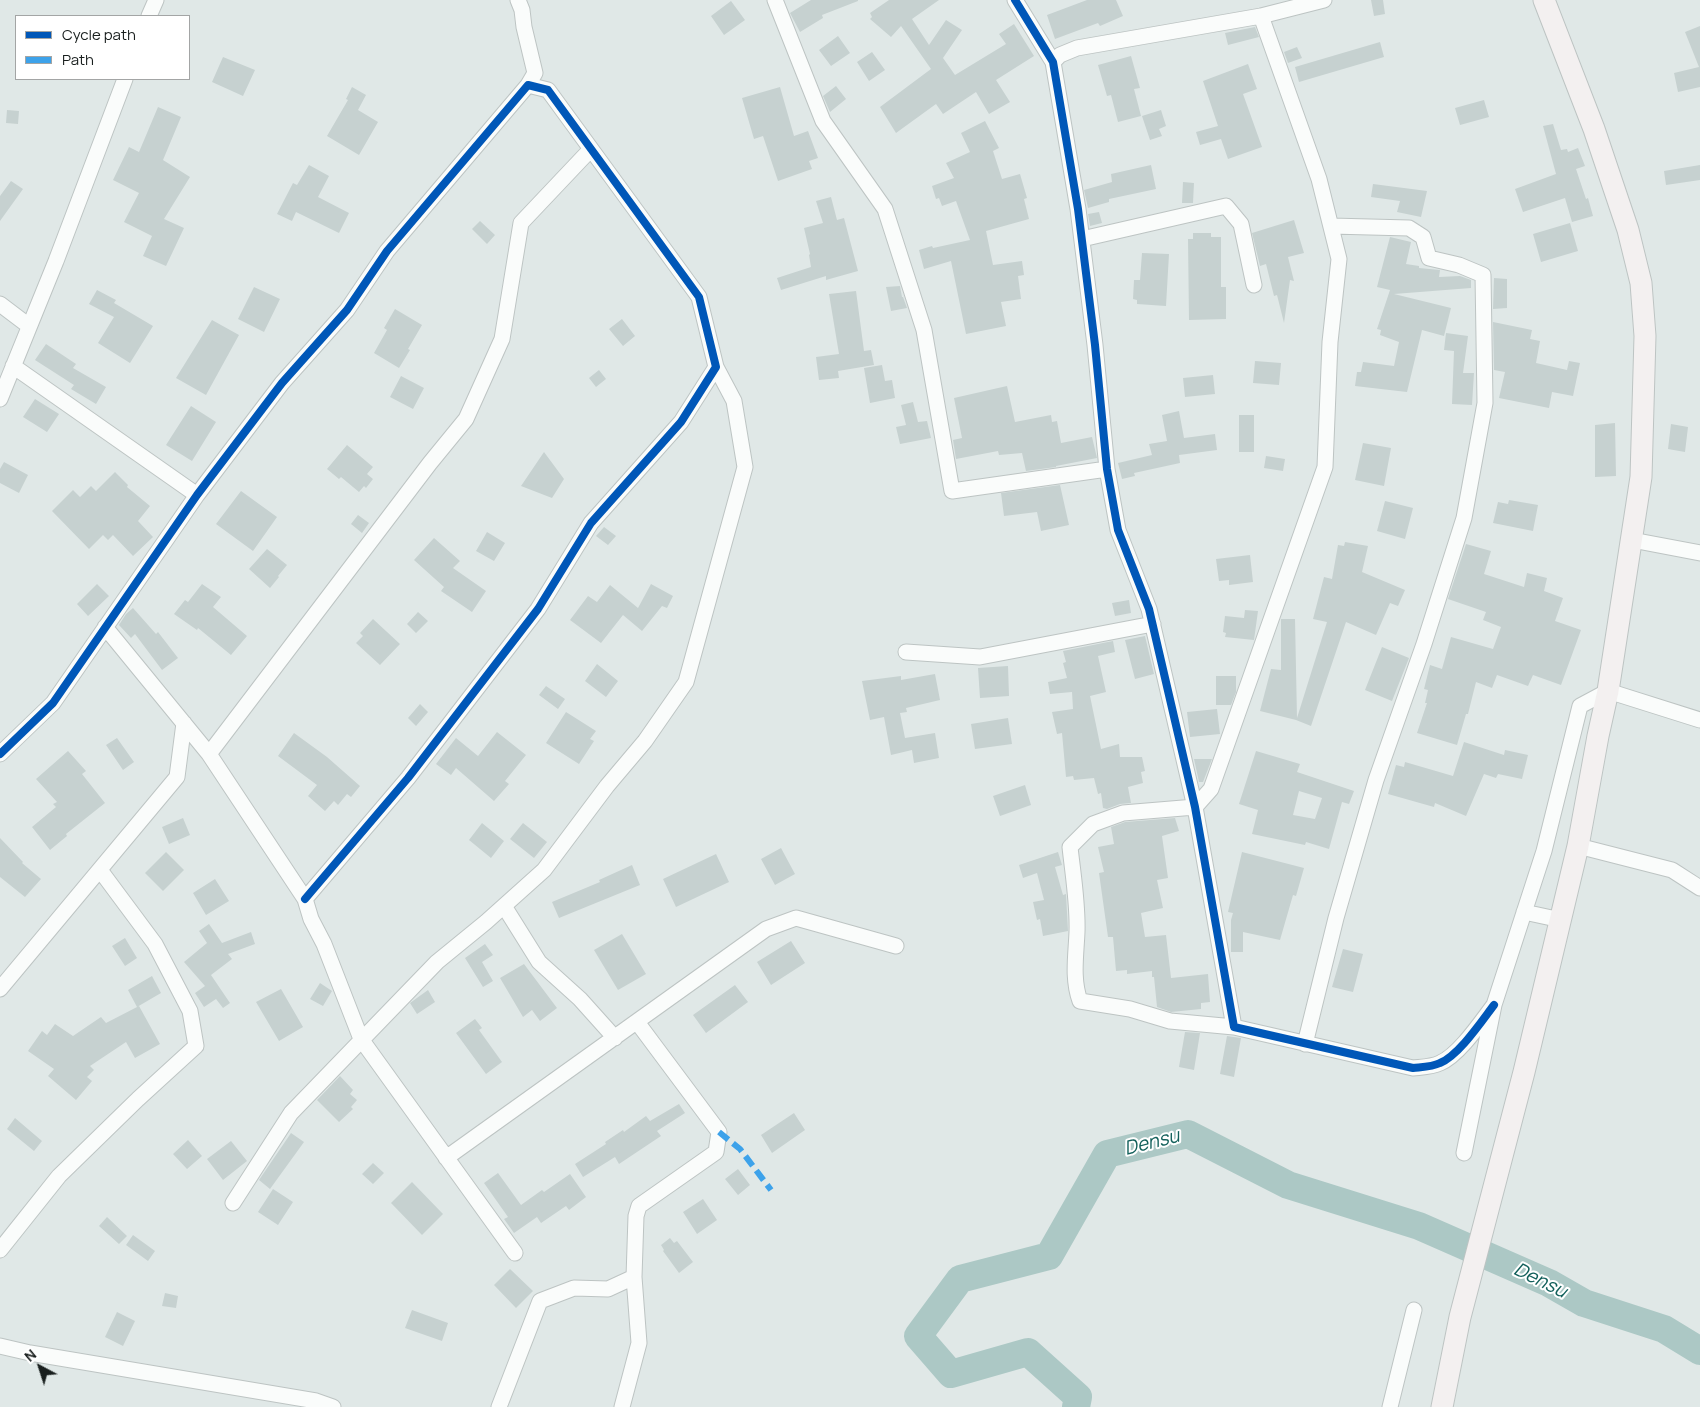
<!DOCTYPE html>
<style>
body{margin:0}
#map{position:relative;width:1700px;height:1407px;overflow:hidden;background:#e0e8e7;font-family:Manrope,sans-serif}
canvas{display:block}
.legend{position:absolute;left:15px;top:15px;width:175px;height:65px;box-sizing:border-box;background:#fff;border:1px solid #a3a5a5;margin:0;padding:6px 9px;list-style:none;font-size:15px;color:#191f1e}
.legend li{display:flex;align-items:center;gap:10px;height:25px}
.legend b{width:25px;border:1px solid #a3a5a5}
.north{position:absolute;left:15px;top:1342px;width:50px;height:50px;-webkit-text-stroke:4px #fff;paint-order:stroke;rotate:320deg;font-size:14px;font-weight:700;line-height:20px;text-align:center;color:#191f1e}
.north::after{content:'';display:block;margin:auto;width:18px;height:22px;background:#191f1e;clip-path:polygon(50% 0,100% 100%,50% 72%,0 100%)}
</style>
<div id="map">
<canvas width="1700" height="1407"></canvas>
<ul class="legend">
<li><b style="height:6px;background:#0057b8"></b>Cycle path</li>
<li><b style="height:6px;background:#3da2ea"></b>Path</li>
</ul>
<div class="north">N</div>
</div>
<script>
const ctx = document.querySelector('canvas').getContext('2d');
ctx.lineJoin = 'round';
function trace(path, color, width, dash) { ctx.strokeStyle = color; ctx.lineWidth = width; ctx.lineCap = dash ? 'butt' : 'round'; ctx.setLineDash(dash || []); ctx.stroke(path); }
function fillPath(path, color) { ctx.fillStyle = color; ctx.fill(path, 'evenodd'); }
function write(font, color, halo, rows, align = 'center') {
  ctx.font = font + ' Manrope,sans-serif'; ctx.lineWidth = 4; ctx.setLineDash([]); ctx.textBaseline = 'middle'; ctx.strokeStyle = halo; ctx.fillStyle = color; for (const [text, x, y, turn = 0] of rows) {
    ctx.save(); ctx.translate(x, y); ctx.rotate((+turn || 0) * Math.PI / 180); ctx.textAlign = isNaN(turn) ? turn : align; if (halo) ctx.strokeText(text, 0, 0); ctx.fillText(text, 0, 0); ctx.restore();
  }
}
trace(new Path2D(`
 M1076 1407 1078 1397 1028 1352 951 1374 918 1336 960 1279 1049 1256 1107 1154 1188 1134 1288 1185 1419 1226 1549 1283 1584 1303 1664 1329 1700 1351`), '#acc8c5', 28);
fillPath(new Path2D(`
 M811 0H858V1L822 15 823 18 800 32 790 13Z
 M889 0H939L912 19 929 45 946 20 962 30 943 58 955 75 1006 44 999 34 1014 24 1034 56 996 80 1010 102 989 114 976 92 943 114 936 104 896 133 880 107 931 69 901 26 891 37 870 19 872 17 870 13Z
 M1087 0H1116L1123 16 1100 26 1098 23 1055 39 1047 15Z
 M1371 0H1383L1385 14 1374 16Z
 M731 1 745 20 724 35 711 16Z
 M1700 26V87L1678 92 1674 73 1699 67 1685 32Z
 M1255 27 1259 37 1228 45 1225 33Z
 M838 36 850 53 831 66 819 50Z
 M1380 42 1384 57 1299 82 1295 67Z
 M1297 47 1302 58 1288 63 1284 52Z
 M872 52 885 70 869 81 857 62Z
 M1131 56 1140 88 1134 89 1141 116 1118 122 1111 95 1107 96 1098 65Z
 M223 57 255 70 243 96 212 82Z
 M1248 64 1257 89 1243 94 1262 147 1228 159 1221 139 1200 145 1196 132 1218 126 1203 81Z
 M836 86 846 99 830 112 823 96Z
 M352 87 366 95 358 110 378 122 359 155 327 136 348 100 346 99Z
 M780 87 794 136 808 131 818 158 809 161 812 169 778 181 763 136 754 139 742 98Z
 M1484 100 1489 117 1460 125 1455 108Z
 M158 107 181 117 163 160 190 177 164 219 184 228 166 266 143 256 152 236 124 222 139 193 113 180 129 147 139 152Z
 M7 110 19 111 18 124 6 123Z
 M1161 110 1166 126 1159 129 1162 136 1150 140 1142 116Z
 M985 121 999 148 993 151 1002 179 1020 174 1027 198 1024 199 1029 219 986 231 993 265 1022 261 1024 275 1018 276 1021 299 1001 302 1006 326 966 334 951 261 924 269 919 250 932 246 933 248 970 240 956 201 942 206 939 198 936 199 932 186 954 178 946 163 970 152 961 133Z
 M1553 124 1561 150 1567 149 1568 152 1578 148 1585 166 1576 169 1586 199 1588 198 1593 216 1572 222 1565 198 1523 212 1515 189 1556 174 1543 126Z
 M309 165 329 176 318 197 349 213 339 233 296 212 292 221 277 214 293 183 297 185Z
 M1151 165 1156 189 1109 199V202L1088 208 1084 190 1112 182 1111 174Z
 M1700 165V180L1666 185 1664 171Z
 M11 181 23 189 0 221V196Z
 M1183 182 1194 183 1193 203H1182Z
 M1373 184 1427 191 1421 217 1397 212 1400 201 1371 197Z
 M831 197 837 220 844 218 858 271 826 280V276L781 290 777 278 811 267 809 255 810 254 804 228 823 223 816 201Z
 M1099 212 1102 223 1090 226 1088 214Z
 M1294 220 1304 253 1288 257 1294 281 1290 280 1284 323 1277 295 1274 296 1266 264 1260 266 1252 233Z
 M480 221 495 235 487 244 472 229Z
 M1570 223 1578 251 1541 262 1533 234Z
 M1193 233H1211V237H1221V287H1226V319L1189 320 1188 239H1193Z
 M1390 237 1411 242 1406 264 1419 266V268L1440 270 1439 277 1460 276 1471 280V288L1394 294 1451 308 1444 336 1422 330 1407 392 1355 386 1357 372H1361L1363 362 1394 366 1399 342 1380 335 1381 330 1377 329 1390 290 1377 287Z
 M1142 253 1169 254 1166 306 1137 304V300L1133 299 1134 280H1140Z
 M1494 278 1507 279V308L1493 309Z
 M900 286 902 297H903L907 308 891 311 886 287Z
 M254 287 280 299 264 332 238 319Z
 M97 290 116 300 114 303 153 326 130 363 98 343 114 317 89 304Z
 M856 291 864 351 871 350 874 365 838 371 839 378 819 380 816 357 839 354 829 294Z
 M395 309 422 325 408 349 410 350 399 368 374 353 387 330 384 328Z
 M622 319 635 336 623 346 609 329Z
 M212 320 239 335 206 395 176 378Z
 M1493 322 1532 330 1530 339 1540 341 1536 363 1567 370 1569 361 1580 363 1573 396 1552 392 1549 408 1499 398 1505 372 1494 370Z
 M1446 333 1468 336 1463 373H1474L1472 405 1452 404 1454 351 1444 350Z
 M46 344 76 364 73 368 106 387 96 404 71 389 74 385 35 360Z
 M1255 361 1281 363 1279 385 1253 383Z
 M882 365 885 381 892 380 895 398 870 403 864 368Z
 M599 370 606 379 596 387 589 378Z
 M1213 375 1215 394 1185 397 1183 378Z
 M401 376 424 388 413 409 390 397Z
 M1007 386 1015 422 1051 415 1052 422 1057 421 1061 443 1092 437 1097 458 1056 466V467L1026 471 1022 453 999 455 998 451 956 459 953 440 962 438 954 398Z
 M35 399 59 414 47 432 23 417Z
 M913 402 918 422 927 421 931 438 900 444 896 427 906 425 901 405Z
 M191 406 216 422 192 461 166 445Z
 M1179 411 1184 438 1215 434 1217 450 1179 455 1180 463 1134 473 1135 476 1122 479 1118 463 1152 455 1149 444 1167 441 1162 415Z
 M1239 415H1254V452H1239Z
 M1615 423 1616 476 1595 477V425Z
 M1671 424 1688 427 1685 452 1668 449Z
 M1363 443 1391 448 1384 486 1355 480Z
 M347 445 373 467 367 474 373 479 366 488 364 486 359 492 341 477 339 479 327 469Z
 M544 452 564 479 552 498 521 486Z
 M1266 456 1285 459 1283 471 1264 468Z
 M4 462 28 475 19 493 0 483V469Z
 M115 472 128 485 127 487 150 506 138 521 153 537 133 556 113 535 108 540 103 535 89 549 52 511 73 490 80 497 91 486 96 491Z
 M1060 485 1069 525 1041 531 1037 512 1004 516 1001 493Z
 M241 491 277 517 253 551 216 524Z
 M1509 500 1538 505 1533 531 1493 523 1498 502 1508 504Z
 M1385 501 1413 508 1405 539 1377 531Z
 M358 515 369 523 362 533 351 524Z
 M604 527 616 536 608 545 596 536Z
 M487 532 505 543 494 561 476 551Z
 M434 538 460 561 453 568 486 591 472 612 441 591 444 587 414 560Z
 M1345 542 1368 546 1362 572 1405 590 1398 606 1390 603 1376 635 1346 622 1311 726 1296 720 1260 711 1271 669 1281 670V619H1295L1297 718 1327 622 1313 619 1324 577 1332 579 1338 545 1344 546Z
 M1466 544 1491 551 1484 574 1524 587 1527 573 1547 578 1544 591 1563 598 1555 621 1581 630 1561 685 1533 675 1528 686 1497 675 1492 688 1476 682 1468 714H1466L1457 745 1417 733 1427 703H1425L1428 690 1424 689 1430 665 1442 669 1451 637 1493 649 1501 627 1483 620 1486 612 1448 599Z
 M267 549 287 565 278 576 279 577 270 588 249 569Z
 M1250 555 1253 582 1229 585V580L1219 581 1216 559Z
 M97 584 109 596 88 616 77 604Z
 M202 584 221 597 213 607 247 636 231 655 198 628 197 630 174 614 185 600 188 602Z
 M651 584 673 596 667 608 662 606 642 631 623 615 601 643 570 620 588 596 597 602 610 585 638 608Z
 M1129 600 1131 613 1115 616 1112 603Z
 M133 608 156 634 158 632 178 658 162 670 135 634 131 638 119 625 126 614Z
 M1245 610 1258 611 1254 640 1225 637 1226 633 1223 632 1225 616 1244 618Z
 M418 612 428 621 416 633 407 624Z
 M373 619 400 644 380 665 356 643 363 636 360 633Z
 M1145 636 1154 674 1135 679 1125 640Z
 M1113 641 1115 652 1098 656 1106 692 1090 696 1101 749 1119 744 1120 757H1142L1145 771 1141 772 1143 783 1128 787 1131 803 1120 804 1107 809 1103 808 1101 793 1098 794 1094 778 1074 780 1073 776 1066 777 1062 733 1057 734 1052 712 1073 709 1072 692 1050 694 1048 682 1067 678 1063 663 1066 662 1063 651Z
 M1382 647 1409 658 1392 701 1365 690Z
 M597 664 618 681 606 697 585 681Z
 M1008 666 1009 696 980 698 978 668Z
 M935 674 940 700 906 708 907 712 900 713 905 738 935 733 939 758 914 763 912 750 891 755 884 717 870 720 862 681 901 676V680Z
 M1216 676H1236V692L1231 705H1216Z
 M546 686 565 699 558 709 539 695Z
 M420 704 428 712 416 726 408 718Z
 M1217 709 1220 734 1190 737 1187 712Z
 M566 712 596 731 590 739 594 741 579 764 546 743Z
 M1008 718 1012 744 975 749 971 724Z
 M497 732 526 755 505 781 509 784 494 801 456 768 451 775 436 764 456 738 478 756Z
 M294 733 327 757 360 786 351 797 347 794 338 805 334 801 325 811 308 796 317 785 278 756Z
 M117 738 134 762 123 770 106 745Z
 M1464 742 1504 755 1505 750 1528 755 1522 779 1498 774 1496 778 1484 774 1466 816 1435 803 1434 807 1388 794 1396 765 1404 767 1405 762 1453 776Z
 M68 751 86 771 82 774 105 803 66 834 67 836 50 850 32 827 56 807 53 804 57 802 36 779Z
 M1256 751 1300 764 1297 772 1354 791 1349 804 1342 802 1329 849 1306 842 1305 845 1252 834 1258 810 1239 804ZM1299 791 1322 798 1315 819 1293 815Z
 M1194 759H1212L1203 782H1199Z
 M1025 785 1031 805 1000 816 993 796Z
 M183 818 190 835 169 844 162 827Z
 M1175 818 1179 831 1162 836 1168 878 1157 880 1163 908 1141 913 1145 937 1166 935 1171 978 1208 974 1210 1002 1201 1003V1009L1171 1012 1157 1007 1154 977H1152V971L1127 974V970L1116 971 1113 937H1108L1099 873 1104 872 1098 847 1114 844 1111 827 1125 822Z
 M482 823 504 841 491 858 469 840Z
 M523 823 547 842 534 858 510 839Z
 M0 838 23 862 22 863 41 879 25 897 0 877Z
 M781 848 795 874 775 885 761 859Z
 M166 852 184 870 163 891 145 873Z
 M1058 852 1062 865 1055 867 1063 895 1066 894 1068 931 1043 936 1040 919 1037 920 1033 902 1044 900 1037 873 1023 878 1019 865Z
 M1242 852 1304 868 1296 896 1293 895 1280 940 1243 932V952H1231V920L1233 913 1228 912Z
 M716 854 729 882 676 907 663 879Z
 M632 865 640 885 559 918 552 902 600 882 599 880Z
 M215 879 229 901 206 915 193 893Z
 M209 924 222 943 251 932 255 944 228 954 232 959 211 975 230 1003 223 1008 216 999 204 1007 195 993 205 986 184 962 207 943 199 931Z
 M622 934 646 974 618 990 594 950Z
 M125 938 137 958 125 966 112 946Z
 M791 941 805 963 771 985 757 962Z
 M485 944 493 955 482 962 493 981 483 987 465 958Z
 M1343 949 1363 954 1353 992 1332 987Z
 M524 964 557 1008 540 1021 532 1010 523 1017 500 978Z
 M152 976 161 993 137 1007 128 990Z
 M320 983 332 991 323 1006 310 999Z
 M735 985 748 1002 706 1033 693 1015Z
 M281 989 303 1027 279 1041 256 1002Z
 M428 990 435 1002 417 1014 410 1003Z
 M139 1006 160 1044 135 1058 126 1042 90 1066 94 1070 87 1077 92 1081 76 1100 48 1076 54 1069 28 1051 42 1031 47 1035 55 1024 73 1036 101 1017 106 1023Z
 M475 1019 482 1028 479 1030 502 1062 486 1074 456 1033Z
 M1185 1032 1200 1033 1194 1070 1179 1067Z
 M1227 1036 1241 1038 1234 1077 1220 1074Z
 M340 1076 353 1090 350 1094 357 1100 351 1107 353 1109 339 1122 317 1100Z
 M679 1104 685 1113 657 1131 661 1136 619 1164 615 1157 583 1177 575 1164 606 1144 605 1142 623 1130 624 1132 646 1116 650 1121Z
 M794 1113 805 1130 772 1153 761 1135Z
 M15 1118 42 1141 34 1151 7 1129Z
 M291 1133 304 1142 270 1189 259 1180Z
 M188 1140 202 1156 187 1169 173 1154Z
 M231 1141 247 1161 223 1180 207 1159Z
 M373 1163 384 1173 373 1184 362 1174Z
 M738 1169 750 1185 738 1195 725 1179Z
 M498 1173 521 1205 542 1190 544 1192 570 1174 586 1197 569 1210 566 1206 541 1223 537 1217 514 1233 504 1219 508 1217 484 1183Z
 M412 1182 443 1214 422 1235 391 1203Z
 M273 1189 293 1202 278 1225 258 1212Z
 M703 1199 717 1220 697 1234 683 1212Z
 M107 1217 127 1236 119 1244 99 1226Z
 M133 1235 155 1251 148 1261 126 1245Z
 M670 1238 674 1243 677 1241 693 1262 679 1273 663 1251 664 1250 661 1245Z
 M510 1269 533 1291 516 1308 494 1285Z
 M165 1293 178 1296 176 1308 162 1306Z
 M412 1310 448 1323 442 1341 405 1328Z
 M117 1312 135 1321 123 1346 105 1337Z`), '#c6d1d0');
const street = new Path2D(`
 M518 0 522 10 524 27 535 73 528 85
 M775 0 823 121 885 209 924 330 952 491 1107 469
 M1015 0 1053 62 1078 209 1095 345 1107 469 1118 530 1149 609 1195 807 1234 1027 1413 1068C1422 1067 1432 1067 1440 1063 1459 1055 1481 1022 1494 1005
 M149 16 156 0
 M1053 62 1060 55 1077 48 1261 16 1324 0
 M1082 239 1226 206 1241 224 1254 285
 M0 304 29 326
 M13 366 197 495
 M0 399 56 261 125 79
 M1632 540 1700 553
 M105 627 209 754 305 899 311 919 324 944 361 1039 515 1253
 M906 652 980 657 1153 624
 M0 754 53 703 197 495 282 383 347 310 387 251 528 85 548 90 699 297 716 367 681 422 591 523 538 609 408 778 305 899
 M209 754 430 463 466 419 502 339 521 223 591 149
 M1578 846 1672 870 1700 888
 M504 906 539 962 580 999 615 1038
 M1524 912 1561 920
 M0 989 177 777 184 723
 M1234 1027 1170 1021 1130 1009 1080 1001C1072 979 1076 956 1077 932 1078 904 1073 875 1070 847L1093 824 1123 813 1195 807 1211 789 1325 467 1330 342 1339 259 1319 179 1261 16
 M1305 1044 1336 918 1376 780 1424 644 1464 518 1485 403 1483 275 1459 265 1429 258 1423 237 1409 228 1331 226
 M1464 1153 1494 1005 1544 851 1580 706 1608 691 1700 720
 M446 1158 766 929 796 918 896 946
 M233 1203 291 1113 437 962 486 922 544 870 607 786 645 741 686 682 745 467 734 401 716 367
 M0 1250 59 1176 138 1099 196 1046 190 1011 155 944 100 870
 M0 1346 30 1353 316 1401 333 1407
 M499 1407 540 1301 574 1288 608 1289 634 1277 636 1216 639 1206 716 1152 719 1132 637 1022
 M622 1407 639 1343 634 1277
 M1390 1407 1414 1310`);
const secondary = new Path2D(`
 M1442 1407 1460 1317 1524 1072 1578 846 1598 736 1608 691 1641 477 1645 336 1641 283 1628 230 1594 129 1544 0`);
trace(street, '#bdc4c3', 17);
trace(secondary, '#bdc4c3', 23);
trace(street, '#fafcfb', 15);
trace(secondary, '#f3f0f0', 21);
trace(new Path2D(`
 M719 1132 740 1149 771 1190`), '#3da2ea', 6, [12, 6]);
trace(new Path2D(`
 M1015 0 1053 62 1078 209 1095 345 1107 469 1118 530 1149 609 1195 807 1234 1027 1413 1068C1422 1067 1432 1067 1440 1063 1459 1055 1481 1022 1494 1005
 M0 754 53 703 197 495 282 383 347 310 387 251 528 85 548 90 699 297 716 367 681 422 591 523 538 609 408 778 305 899`), '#0057b8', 8);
write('italic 19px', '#12605b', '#fff', [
 ["Densu",1152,1143,-14],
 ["Densu",1540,1281,26]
]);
</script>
